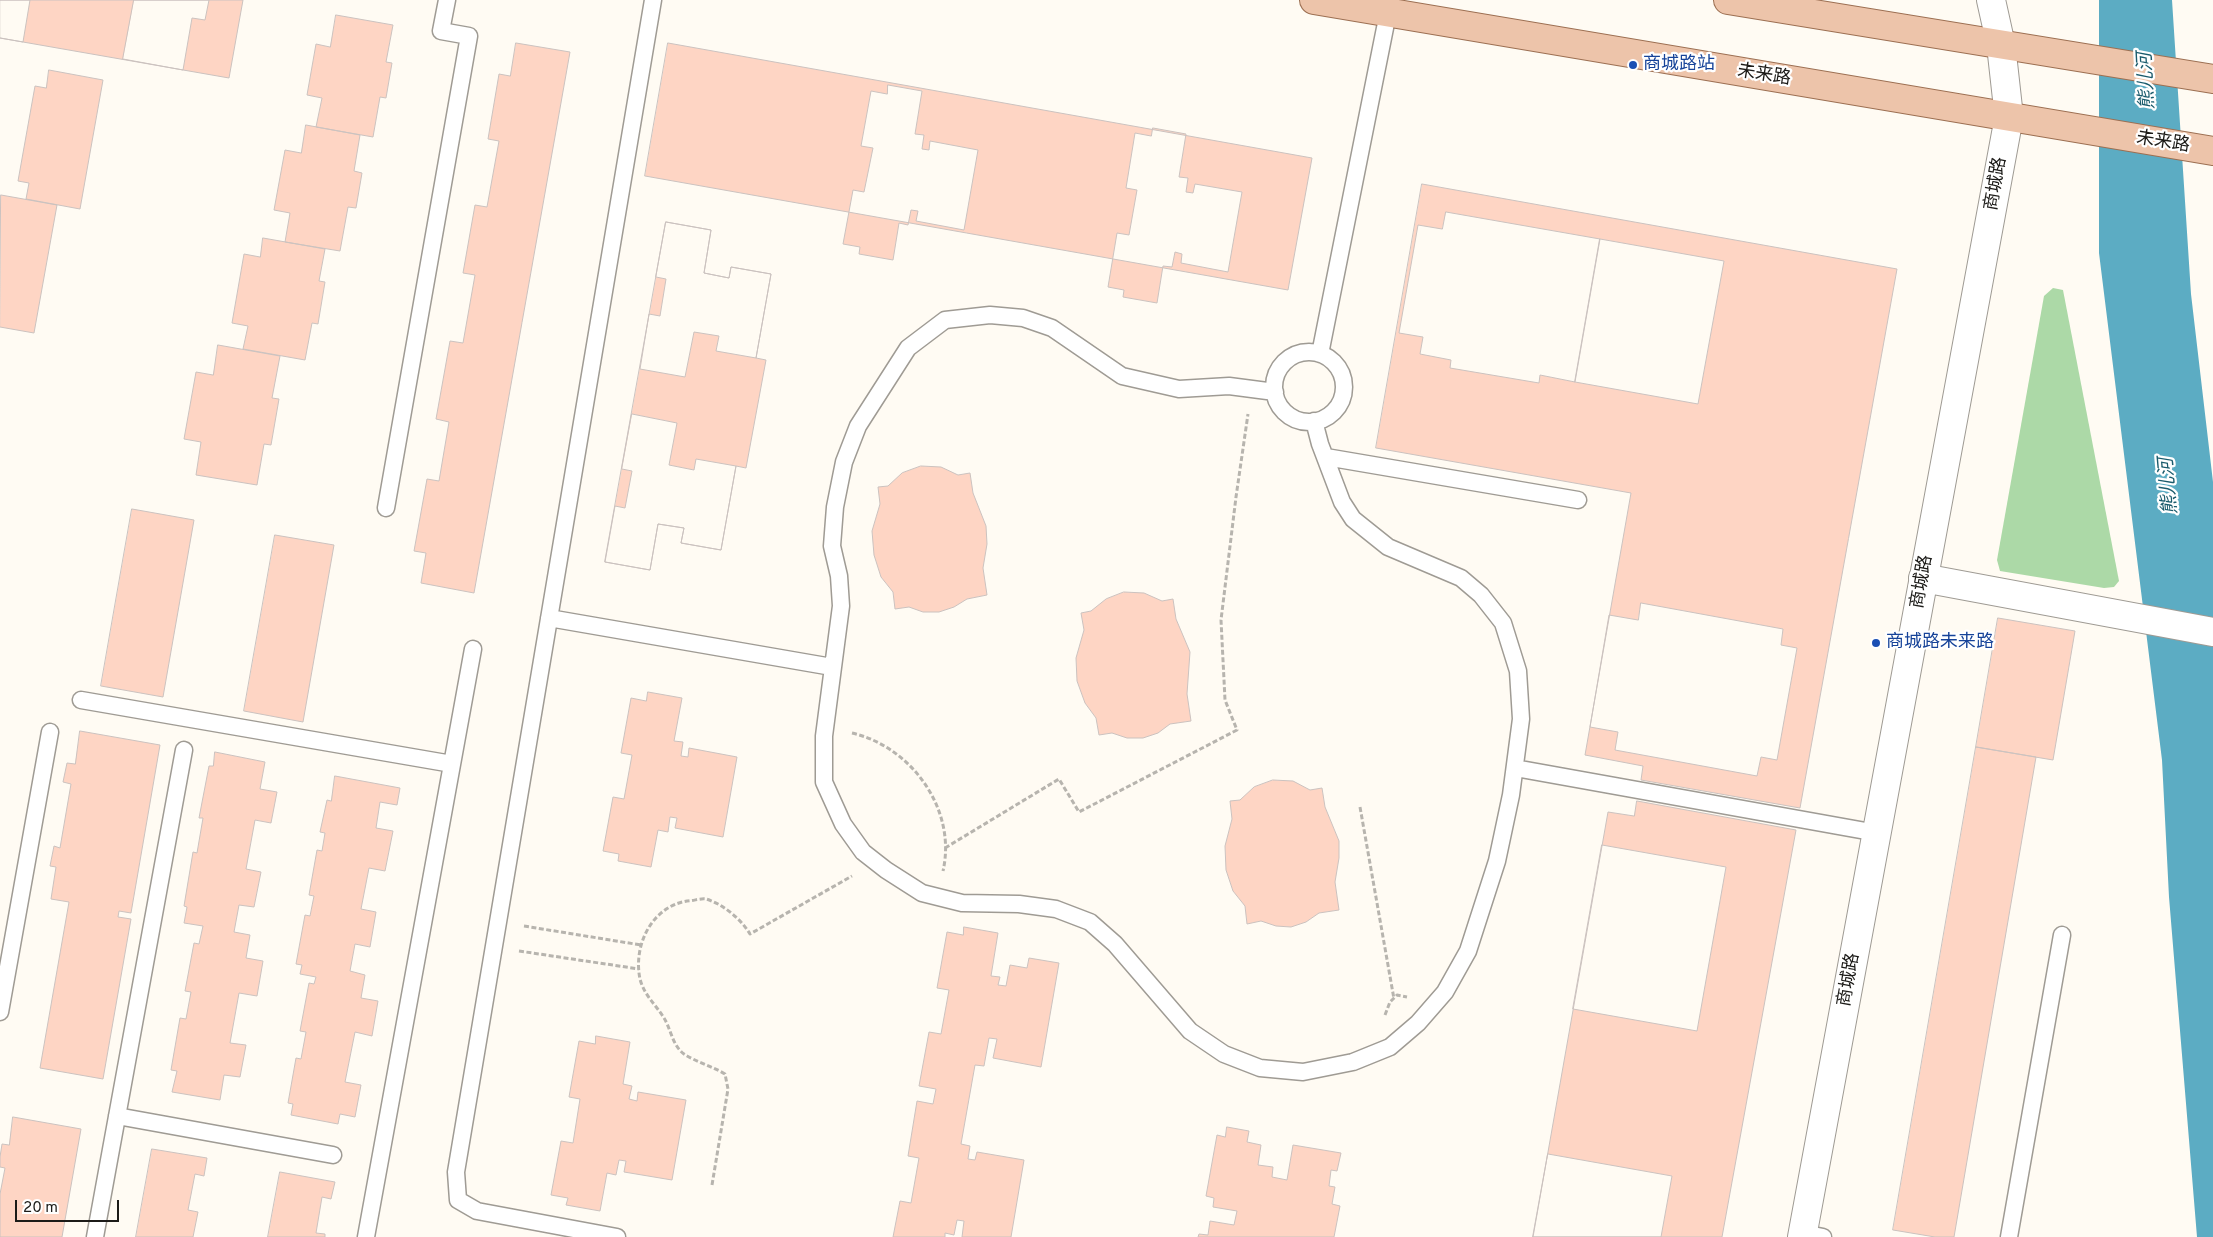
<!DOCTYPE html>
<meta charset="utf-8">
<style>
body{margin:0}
#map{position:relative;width:2213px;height:1237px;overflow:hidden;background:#fffbf3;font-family:Overpass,sans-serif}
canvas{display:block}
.scale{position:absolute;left:15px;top:1200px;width:104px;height:22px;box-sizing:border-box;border:2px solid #1c1b18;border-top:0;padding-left:6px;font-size:15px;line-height:18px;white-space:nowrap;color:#1c1b18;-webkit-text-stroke:4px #fff;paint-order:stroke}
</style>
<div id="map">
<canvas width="2213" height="1237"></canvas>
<div class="scale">20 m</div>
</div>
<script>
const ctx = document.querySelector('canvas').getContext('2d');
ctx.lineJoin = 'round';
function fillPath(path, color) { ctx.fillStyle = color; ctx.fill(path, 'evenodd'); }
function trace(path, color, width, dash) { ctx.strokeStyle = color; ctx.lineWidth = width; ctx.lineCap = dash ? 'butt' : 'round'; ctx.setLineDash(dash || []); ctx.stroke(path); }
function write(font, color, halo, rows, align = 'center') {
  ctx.font = font + ' Overpass,"Noto Sans SC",sans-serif'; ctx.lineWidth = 4.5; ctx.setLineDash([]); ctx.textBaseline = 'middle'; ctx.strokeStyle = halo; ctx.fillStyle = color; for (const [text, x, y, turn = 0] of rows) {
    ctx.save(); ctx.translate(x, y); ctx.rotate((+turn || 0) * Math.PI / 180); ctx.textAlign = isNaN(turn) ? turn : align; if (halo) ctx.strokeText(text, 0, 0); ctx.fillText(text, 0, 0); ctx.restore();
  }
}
fillPath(new Path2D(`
 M2053 288 2063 290 2119 581 2114 587 2104 588 2000 571 1997 560 2044 296Z`), '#acd9a7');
fillPath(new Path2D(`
 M2099 0H2172L2191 294 2213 482V1237H2197L2169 897 2162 760 2099 253Z`), '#5cacc3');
const building = new Path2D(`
 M0 0H30L23 42 0 38Z
 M0 0H243L229 78 0 38Z
 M134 0H209L205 20 192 18 183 70 123 59Z
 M336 15 393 25 386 62 392 63 386 98 380 97 373 137 316 127 322 98 307 95 316 44 330 47Z
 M516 43 570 52 474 593 421 583 426 553 414 551 427 479 439 481 449 422 436 419 450 341 463 343 475 275 463 273 475 205 487 207 499 141 488 139 499 74 510 76Z
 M668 43 1312 158 1288 290 645 176Z
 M49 70 103 80 80 209 26 199 29 183 18 181 35 86 46 88Z
 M888 85 922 91 915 134 924 135 922 149 929 150 930 141 978 150 964 230 916 221 918 211 911 210 908 225 899 223 893 260 859 254 860 247 843 244 853 190 864 192 873 148 861 146 871 91 887 94Z
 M306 125 360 135 354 171 362 173 356 208 348 207 340 251 285 242 290 213 274 210 285 150 301 153Z
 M1153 128 1186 134 1179 177 1188 178 1186 192 1193 193 1195 184 1242 192 1228 272 1181 263 1182 254 1175 252 1172 267 1163 266 1157 303 1123 297 1124 290 1108 287 1117 233 1129 235 1137 190 1126 188 1135 133 1151 136Z
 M1422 184 1897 269 1800 808 1641 780 1643 766 1585 755 1631 493 1376 448Z
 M1 195 57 205 34 333 0 327Z
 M1446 212 1600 239 1575 382 1540 375 1539 383 1450 368 1451 360 1420 354 1423 337 1399 333 1418 225 1442 229Z
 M666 222 711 230 704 273 729 278 731 267 771 274 756 358 766 360 746 468 736 466 721 550 681 543 684 528 658 524 650 570 605 562Z
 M666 222 711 230 704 273 729 278 731 267 771 274 756 358 716 351 719 336 694 332 685 377 640 369 649 314 660 316 666 279 656 277Z
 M263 238 325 249 319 281 325 282 318 324 312 323 305 360 243 349 248 326 232 323 244 254 260 257Z
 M1600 239 1724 261 1698 404 1575 382Z
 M218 345 280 356 272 398 279 399 271 445 264 444 257 485 196 475 201 442 184 439 196 372 213 375Z
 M632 414 677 423 669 465 694 470 696 459 736 466 721 550 681 543 684 528 658 524 650 570 605 562 615 506 625 508 632 471 622 469Z
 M921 466 941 467 958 475 970 473 973 493 986 526 987 544 983 568 987 595 967 599 954 607 939 612H923L909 607 895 609 893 592 881 577 874 555 872 531 880 504 878 487 888 486 902 473Z
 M132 509 194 520 163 697 101 686Z
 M275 535 334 545 303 722 244 711Z
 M1124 592 1144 593 1162 601 1173 599 1176 619 1190 652 1187 694 1191 721 1170 724 1158 733 1143 738H1127L1112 733 1099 735 1096 718 1085 703 1077 681 1076 658 1084 630 1081 613 1091 611 1106 599Z
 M1641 603 1783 629 1781 645 1797 648 1777 760 1761 757 1757 776 1615 750 1618 732 1590 727 1609 615 1638 620Z
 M1998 618 2075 631 2053 760 1976 747Z
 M648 692 682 698 674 741 683 742 681 756 688 757 689 748 737 757 723 837 675 828 677 818 670 817 668 832 658 830 651 867 618 861 619 854 603 851 613 797 624 799 632 755 621 753 631 698 646 701Z
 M80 731 160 745 131 913 119 911 118 917 131 919 103 1079 40 1068 69 902 51 899 56 867 50 866 54 846 60 848 71 784 63 782 67 763 75 764Z
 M1976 747 2036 757 1954 1237H1935L1893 1230Z
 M215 752 265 762 260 789 277 792 271 823 255 820 246 869 261 872 254 907 239 905 234 932 250 935 246 958 263 961 257 996 239 993 230 1043 246 1045 240 1077 224 1075 220 1100 172 1092 177 1071 171 1070 180 1018 186 1019 191 992 185 991 194 943 199 944 203 926 184 923 187 907 184 906 193 852 197 853 203 818H199L209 766H213Z
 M335 776 400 788 397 805 380 802 376 828 393 831 385 871 369 868 361 909 376 912 370 947 355 944 350 971 365 975 361 998 378 1001 372 1036 355 1032 345 1082 361 1085 355 1117 340 1114 338 1124 291 1115 293 1104 288 1103 296 1058 301 1059 306 1032 300 1031 309 983 314 984 316 977 300 974 302 965 296 964 305 915 310 916 314 896 309 895 317 850 322 851 325 833 320 832 327 800 331 801Z
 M1273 780 1293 781 1310 790 1322 788 1325 807 1339 841V858L1335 882 1339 910 1319 913 1306 922 1291 927 1276 926 1261 921 1247 924 1245 906 1233 891 1226 870 1225 846 1232 819 1230 801 1240 800 1254 787Z
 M1637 801 1796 830 1722 1237H1533L1608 812 1634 816Z
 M1602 845 1726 867 1697 1031 1573 1009Z
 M964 927 998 933 991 976 1000 977 998 985 1006 986 1010 965 1027 968 1029 958 1059 963 1041 1067 993 1058 997 1039 989 1038 984 1066 975 1065 961 1144 970 1146 968 1159 975 1160 977 1152 1024 1160 1011 1237H962L964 1221 957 1220 954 1235 945 1233V1237H893L900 1201 911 1203 919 1158 908 1156 917 1101 933 1104 936 1089 919 1086 929 1032 941 1034 949 990 937 988 947 932 963 935Z
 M596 1036 630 1042 623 1084 632 1086 629 1099 637 1101 638 1092 686 1100 672 1180 624 1172 626 1161 619 1160 616 1175 607 1173 600 1211 566 1205 568 1198 551 1195 561 1141 573 1143 580 1099 569 1097 579 1041 595 1044Z
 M13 1117 81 1129 62 1237H0V1194L5 1168 0 1167V1157L2 1144 9 1145Z
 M1227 1127 1249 1131 1247 1142 1261 1145 1258 1165 1273 1167 1272 1177 1287 1180 1293 1145 1341 1153 1337 1171 1331 1170 1329 1186 1335 1187 1332 1204 1340 1206 1334 1237H1198L1199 1234 1208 1235 1210 1221 1234 1225 1237 1211 1213 1207 1214 1198 1206 1196 1217 1135 1225 1137Z
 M152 1149 207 1158 204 1176 195 1174 188 1210 198 1212 193 1237H136Z
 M1548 1154 1672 1176 1661 1237H1533Z
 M280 1172 335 1182 331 1199 322 1197 316 1233 325 1234V1237H268Z`);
fillPath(building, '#fed5c4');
trace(building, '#cbc2bf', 1);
const lane = new Path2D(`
 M1274 387a35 35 0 1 1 70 0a35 35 0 1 1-70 0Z
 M1320 354 1388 13
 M1275 392 1229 386 1179 389 1122 376 1052 328 1023 318 990 315 945 320 908 348 858 426 844 462 835 507 832 546 839 576 841 606 824 736V782L843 824 863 852 886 870 922 893 962 903 1019 904 1056 909 1090 922 1115 944 1190 1031 1224 1054 1260 1068 1303 1072 1353 1062 1390 1047 1418 1023 1445 992 1468 951 1497 861 1511 795 1521 719 1518 671 1503 623 1481 595 1461 578 1388 547 1353 519 1342 502 1320 444 1314 421
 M1326 457 1578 500
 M386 508 469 36 441 31 447 0
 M549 618 832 667
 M81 700 452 764
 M1515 768 1877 833
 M0 1012 50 732
 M117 1116 333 1155
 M1803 1233 1823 1237
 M95 1237 184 750
 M366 1237 473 649
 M617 1237 477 1211 458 1200 456 1172 653 0
 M2009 1237 2062 935`);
const street = new Path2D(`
 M1923 578 2213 632`);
const secondary = new Path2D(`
 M1802 1237 2009 117 2001 45 1991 0`);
const primary = new Path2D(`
 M1314 0 2213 151
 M1728 0 2213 79`);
trace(lane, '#9f9b94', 19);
trace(street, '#9f9b94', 30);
trace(secondary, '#9f9b94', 30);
trace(primary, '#9c6f52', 30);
trace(new Path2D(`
 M852 733C912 747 957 810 943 871
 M1360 807 1394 999
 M945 848 1059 779 1079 812 1237 730 1225 700 1221 620 1236 497 1248 414
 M524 926 641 945
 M519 951 639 969
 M1385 1015 1390 1002 1397 995 1407 997
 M712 1185 728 1089 725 1074C712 1066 696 1062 684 1054 672 1045 671 1029 664 1018 656 1005 644 995 640 979 633 946 651 907 687 901 693 901 701 898 706 899 723 904 741 919 750 934L852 876`), '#b7b4ae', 3, [5, 2.5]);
trace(lane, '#fff', 16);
trace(street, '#fff', 28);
trace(secondary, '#fff', 28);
trace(primary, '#edc4aa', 28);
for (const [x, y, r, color] of [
 [1633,65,5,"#1a4fb4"],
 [1876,643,5,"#1a4fb4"]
]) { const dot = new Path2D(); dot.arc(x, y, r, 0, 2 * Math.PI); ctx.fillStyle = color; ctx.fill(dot); trace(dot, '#fff', 2); }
write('18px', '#164399', '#fff', [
 ["商城路站",1643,65],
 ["商城路未来路",1886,643]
], 'left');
write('18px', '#1c1b18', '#fff', [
 ["未来路",1764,76,9],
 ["未来路",2163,143,9],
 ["商城路",1997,184,-80],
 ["商城路",1923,582,-80],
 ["商城路",1850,980,-80]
]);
write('italic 19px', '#1a5b6c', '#fff', [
 ["熊儿河",2148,81,-93],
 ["熊儿河",2170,486,-95]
]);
</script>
